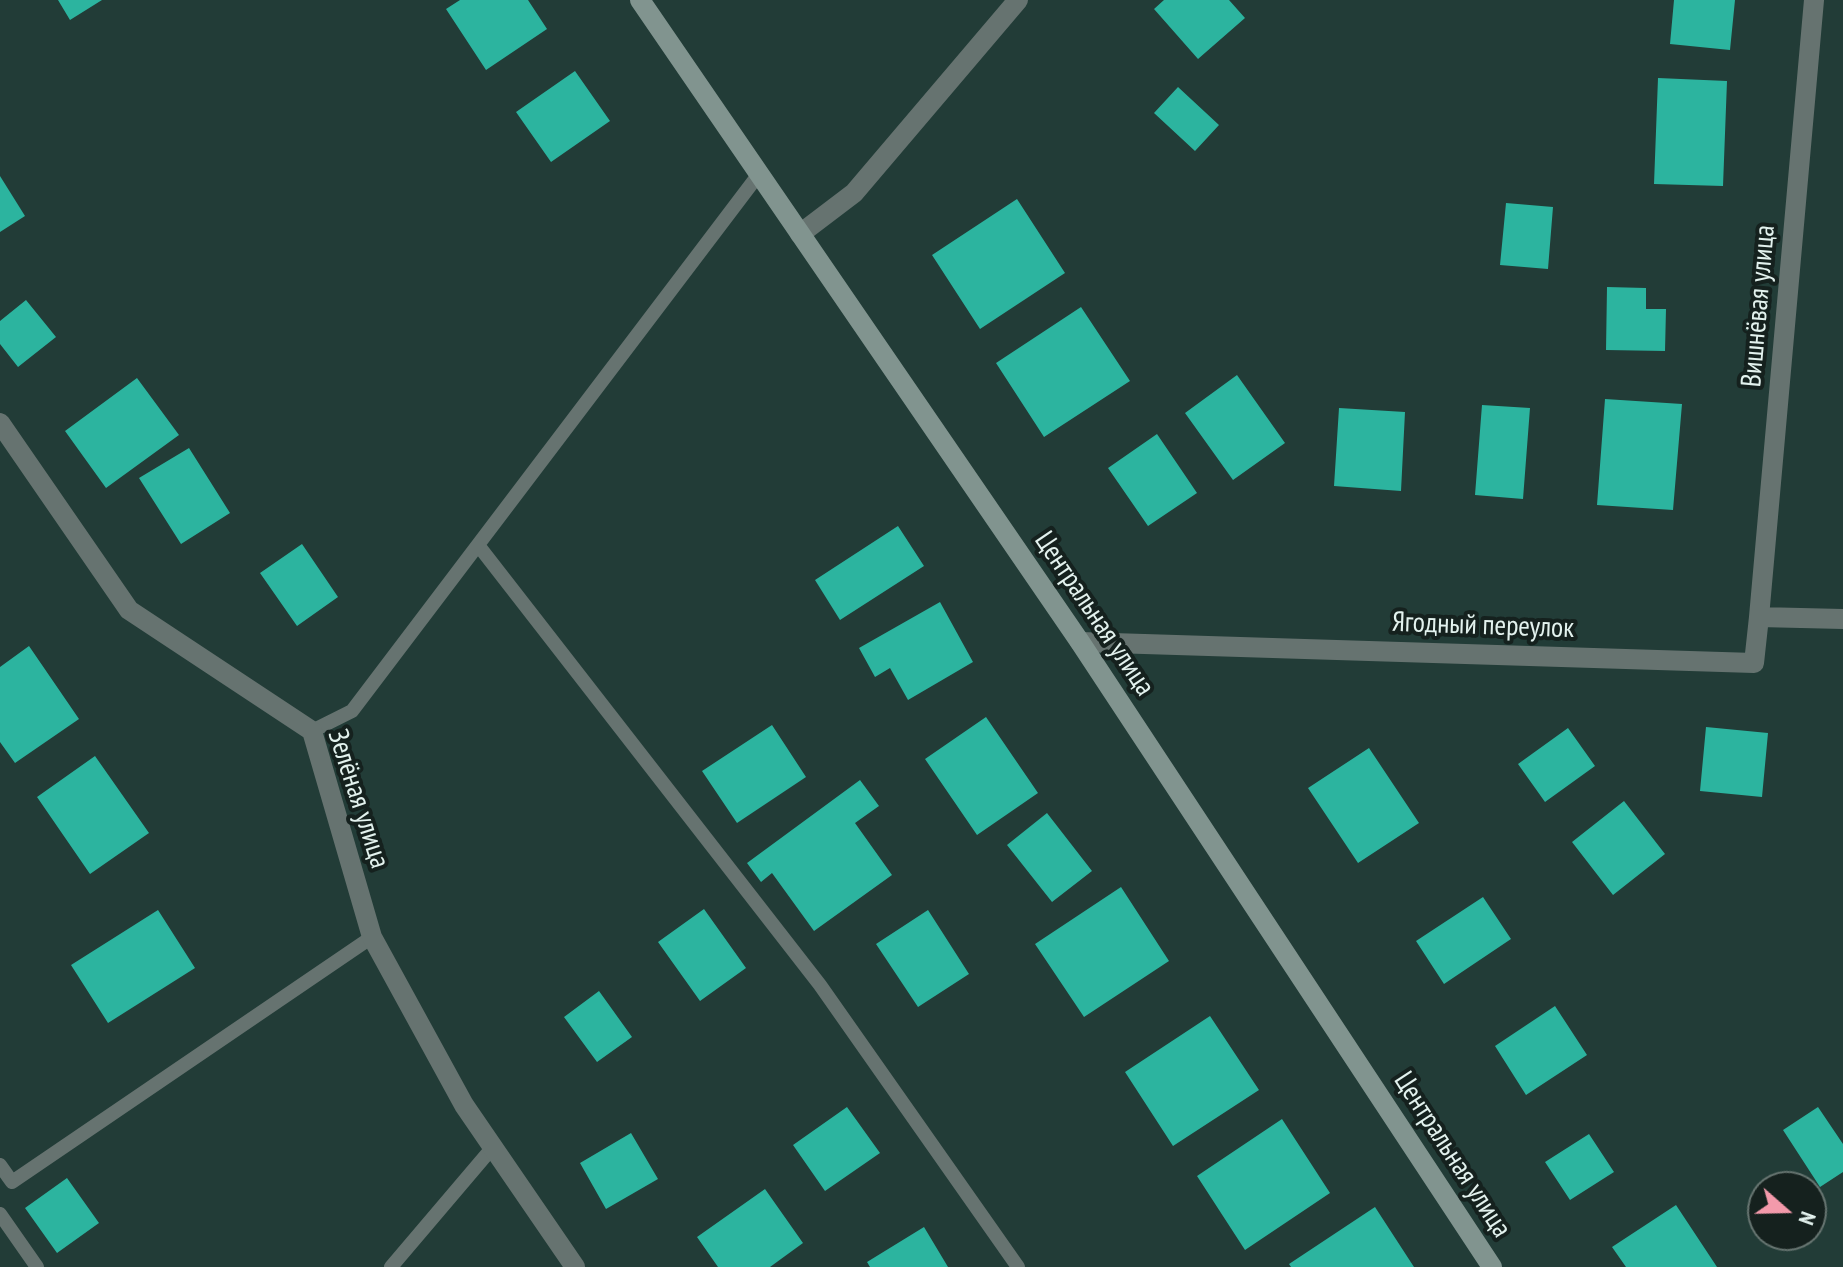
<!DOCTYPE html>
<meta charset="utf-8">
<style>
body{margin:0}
#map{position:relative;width:1843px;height:1267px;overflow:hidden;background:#223c37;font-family:"PT Sans Narrow",sans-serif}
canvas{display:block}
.north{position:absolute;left:1747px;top:1171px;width:80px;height:80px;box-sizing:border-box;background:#15211e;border:2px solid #677571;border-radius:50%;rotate:110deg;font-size:22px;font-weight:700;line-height:32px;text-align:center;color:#e3f2ee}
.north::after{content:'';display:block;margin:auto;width:28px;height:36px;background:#f39aab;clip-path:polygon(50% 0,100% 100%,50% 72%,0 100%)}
</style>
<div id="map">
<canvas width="1843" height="1267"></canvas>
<div class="north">N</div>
</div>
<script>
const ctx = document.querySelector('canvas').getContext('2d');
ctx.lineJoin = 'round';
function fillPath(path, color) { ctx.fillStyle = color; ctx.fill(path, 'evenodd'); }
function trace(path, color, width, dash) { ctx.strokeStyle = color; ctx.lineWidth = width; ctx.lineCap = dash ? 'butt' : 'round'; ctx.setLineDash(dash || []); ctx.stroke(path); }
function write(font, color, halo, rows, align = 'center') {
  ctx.font = font + ' "PT Sans Narrow",sans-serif'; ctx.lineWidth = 8; ctx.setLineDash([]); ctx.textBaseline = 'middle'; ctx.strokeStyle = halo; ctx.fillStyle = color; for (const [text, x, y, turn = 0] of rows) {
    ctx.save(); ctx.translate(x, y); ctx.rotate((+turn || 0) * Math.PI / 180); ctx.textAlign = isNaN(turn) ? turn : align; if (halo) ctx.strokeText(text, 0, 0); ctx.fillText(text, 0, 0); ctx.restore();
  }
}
fillPath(new Path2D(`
 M58 0H102L70 20Z
 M460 0H528L547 29 486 70 446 9Z
 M1164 0H1229L1245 18 1198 59 1154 9Z
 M1674 0H1735L1730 50 1670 44Z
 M575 71 610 121 551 162 516 112Z
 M1658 78 1727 81 1723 186 1654 184Z
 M1178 87 1219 125 1195 151 1154 113Z
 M0 176 25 216 0 232Z
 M1017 199 1065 273 980 329 932 255Z
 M1506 203 1553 207 1548 269 1500 265Z
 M1607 287 1646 288V309H1666L1665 351 1606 350Z
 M26 300 56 337 18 367 0 344V321Z
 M1081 307 1130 381 1044 437 996 363Z
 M1237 375 1285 443 1233 480 1185 413Z
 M137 378 179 435 106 488 65 431Z
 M1605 399 1682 404 1673 510 1597 505Z
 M1482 405 1530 408 1523 499 1475 495Z
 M1339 408 1405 412 1401 491 1334 486Z
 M1157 434 1197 493 1148 526 1108 468Z
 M189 448 230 513 181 544 139 478Z
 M898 526 924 566 840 620 815 580Z
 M302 544 338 597 297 626 260 573Z
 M940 602 973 662 908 700 890 668 875 677 859 648Z
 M29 646 79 719 15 763 0 742V667Z
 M986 717 1038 793 977 835 925 759Z
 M772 725 806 777 737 823 702 771Z
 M1706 727 1768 733 1762 797 1700 791Z
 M1568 728 1595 766 1545 802 1518 764Z
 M1369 748 1419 823 1358 863 1308 788Z
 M95 756 149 833 90 874 37 797Z
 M860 780 879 806 855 823 892 875 814 931 772 873 761 882 747 863Z
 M1624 801 1665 854 1613 895 1572 842Z
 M1047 813 1092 871 1052 902 1007 845Z
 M1121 887 1169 961 1084 1017 1035 944Z
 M1483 897 1511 939 1444 984 1416 941Z
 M704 909 746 968 700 1001 658 942Z
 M158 910 195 968 108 1023 71 965Z
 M928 910 969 974 918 1007 876 944Z
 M599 991 632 1037 597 1062 564 1017Z
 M1555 1006 1587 1055 1526 1095 1495 1046Z
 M1210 1016 1259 1090 1173 1146 1125 1072Z
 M847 1107 880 1153 825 1191 793 1145Z
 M1818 1107 1843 1144V1172L1820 1187 1783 1130Z
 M1282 1119 1330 1193 1245 1250 1197 1176Z
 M631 1133 658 1179 606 1209 580 1163Z
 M1589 1134 1614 1172 1570 1200 1545 1162Z
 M67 1178 99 1223 57 1253 25 1208Z
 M765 1189 803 1243 770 1267H718L697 1237Z
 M1676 1205 1717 1267H1626L1612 1247Z
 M1375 1207 1414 1267H1291L1289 1264Z
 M924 1227 948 1267H870L867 1262Z`), '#2cb49f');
trace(new Path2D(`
 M478 545 820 985 1018 1267
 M312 731 352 711 759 174
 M0 1165 12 1182 372 937
 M0 1214 37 1267
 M391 1267 493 1147`), '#667370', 14);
trace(new Path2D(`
 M800 234 854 193 1018 0
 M0 423 129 610 312 731 372 937 464 1105 575 1267
 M1759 617 1814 0
 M1080 642 1754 663 1759 617 1843 619`), '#667370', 20);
trace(new Path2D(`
 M640 0 1080 642 1492 1267`), '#81948f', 20);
write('28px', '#e3f2ee', '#15211e', [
 ["Вишнёвая улица",1759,306,-85],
 ["Центральная улица",1094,614,56],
 ["Ягодный переулок",1483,626,2],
 ["Зелёная улица",358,799,72],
 ["Центральная улица",1452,1155,57]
]);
</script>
